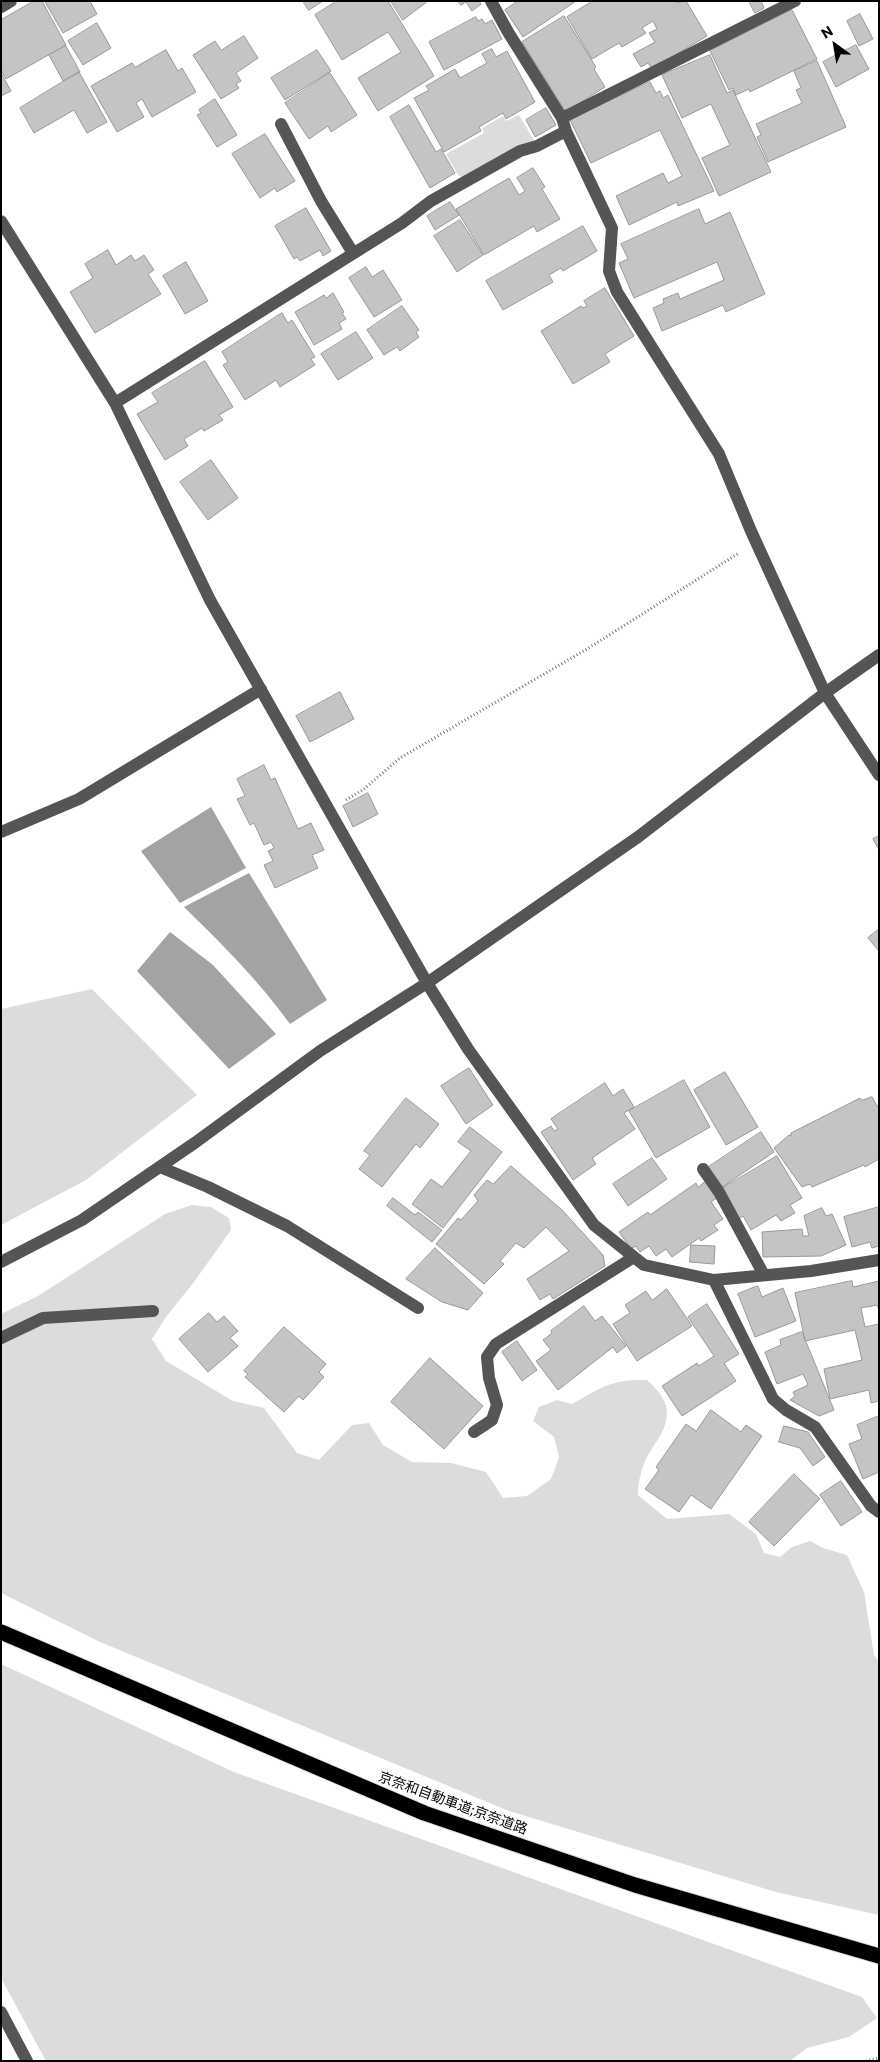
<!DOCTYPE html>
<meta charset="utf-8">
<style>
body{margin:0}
#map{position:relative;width:880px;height:2062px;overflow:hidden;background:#fff;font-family:Commissioner,sans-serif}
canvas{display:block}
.frame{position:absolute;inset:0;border:2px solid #000;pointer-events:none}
.north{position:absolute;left:810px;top:20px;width:50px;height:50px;-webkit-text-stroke:4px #fff;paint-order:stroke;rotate:328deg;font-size:14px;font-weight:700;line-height:20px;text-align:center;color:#000}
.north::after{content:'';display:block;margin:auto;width:18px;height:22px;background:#000;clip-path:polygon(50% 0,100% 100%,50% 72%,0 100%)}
</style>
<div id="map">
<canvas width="880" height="2062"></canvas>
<div class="frame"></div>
<div class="north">N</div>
</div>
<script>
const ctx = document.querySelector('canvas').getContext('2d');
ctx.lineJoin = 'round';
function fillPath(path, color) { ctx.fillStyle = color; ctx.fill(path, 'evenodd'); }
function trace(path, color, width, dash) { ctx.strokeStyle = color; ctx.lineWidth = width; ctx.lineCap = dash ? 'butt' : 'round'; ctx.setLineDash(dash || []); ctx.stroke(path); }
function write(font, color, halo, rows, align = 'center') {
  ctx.font = font + ' Commissioner,"Noto Sans JP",sans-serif'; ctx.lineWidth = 5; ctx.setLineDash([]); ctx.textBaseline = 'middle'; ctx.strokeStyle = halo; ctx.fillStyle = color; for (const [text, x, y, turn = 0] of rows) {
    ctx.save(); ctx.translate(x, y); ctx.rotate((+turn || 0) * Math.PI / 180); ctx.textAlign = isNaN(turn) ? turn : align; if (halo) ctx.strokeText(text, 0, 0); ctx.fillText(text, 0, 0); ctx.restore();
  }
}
fillPath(new Path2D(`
 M519 115 534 140 463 178 458 175 446 154 484 133 482 128 503 116 506 121Z
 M92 989 197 1095 86 1180 1 1225V1009Z
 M192 1205 211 1207 229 1218 231 1230 194 1282 166 1317 152 1339 166 1361 233 1401 264 1408 297 1453 319 1460 352 1425 369 1423 383 1445 412 1462 451 1463 486 1472 503 1498 527 1496 551 1479 559 1457 554 1437 533 1421 539 1407 557 1400 572 1404C601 1387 613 1379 647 1380 652 1385 659 1391 662 1397 676 1420 657 1439 647 1457 641 1470 638 1481 638 1495L667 1519 729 1514 756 1534 764 1553 780 1557 792 1547 810 1541 823 1548 847 1555 864 1592 874 1655 879 1661V1915L776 1892 509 1811 100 1642 1 1593V1314L38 1296 165 1214Z
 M1 1664 234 1772 862 1997 877 2018 849 2037 807 2048 790 2061H46L1 1978Z`), '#dcdcdc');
fillPath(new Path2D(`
 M211 807 246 868 180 903 141 851Z
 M249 873 327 1000 290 1024C259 981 222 944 184 907Z
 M170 932 213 965 276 1034 229 1069 137 971Z`), '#a3a3a3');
const building = new Path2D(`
 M34 1H42L66 45 6 79 1 70V20Z
 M47 1H90L97 14 63 33 45 2Z
 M303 1H323L309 10Z
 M337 1H388L434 76 378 111 358 78 401 52 388 32 342 60 315 15Z
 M391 1H428L403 20Z
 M458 1H479L481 4 472 11 466 2 461 5Z
 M518 1H576L523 37 505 10Z
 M593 1H675L676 3 686 1 707 36 652 69 648 63 641 67 633 54 655 42 649 33 657 29 653 21 642 28 646 33 622 47 619 43 592 59 567 17Z
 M749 1H761L764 8 755 13Z
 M792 10 817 59 750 92 749 89 736 95 733 88 729 90 710 51Z
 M860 14 873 39 859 46 847 21Z
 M564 16 596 67 594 69 605 87 566 112 522 42Z
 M476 17 478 21 482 19 485 24 492 20 502 39 444 70 429 42Z
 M97 23 111 48 83 65 68 41Z
 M244 36 258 58 236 73 241 81 236 84 239 88 221 99 193 55 215 41 221 50Z
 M856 45 869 69 836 87 823 62Z
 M66 46 80 72 63 81 49 55Z
 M492 49 496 57 507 51 535 102 506 119 503 113 479 127 481 131 444 152 414 98 429 90 426 86 455 69 460 78 487 63 482 54Z
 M166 50 178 71 182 68 196 92 152 117 142 99 136 103 144 117 117 132 91 86 132 63 135 67Z
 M317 50 331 71 285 100 271 78Z
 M710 55 727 93 733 90 771 172 719 196 702 158 730 145 711 104 682 118 662 75Z
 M817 61 846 127 768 162 757 137 761 135 756 124 802 103 796 90 801 88 794 71Z
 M79 72 107 122 87 133 74 110 34 133 20 108Z
 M1 73 11 91 1 96Z
 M330 73 357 115 331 132 328 126 309 139 285 103Z
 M650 82 656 93 660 91 663 98 668 95 714 191 678 206 677 202 629 225 616 196 663 173 668 183 682 176 660 130 591 163 570 120Z
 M215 99 237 135 217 147 197 115 201 113 199 110Z
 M409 105 436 152 441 149 455 173 430 188 390 117Z
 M546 108 556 125 535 137 526 120Z
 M265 134 295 181 277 192 275 188 260 198 232 154Z
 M533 168 545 187 542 189 560 219 537 232 534 226 484 255 456 209 509 178 519 195 525 191 517 178Z
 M450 202 459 215 435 230 427 216Z
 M306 208 331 251 323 256 320 250 300 261 297 257 294 259 275 226Z
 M699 209 705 224 730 212 765 294 726 312 723 305 662 331 653 308 664 303 663 299 678 293 680 299 724 280 717 262 634 298 619 263 628 259 621 244Z
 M460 220 483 255 457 272 434 236Z
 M583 226 597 251 563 271 561 268 549 275 553 282 503 310 486 281Z
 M108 250 116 265 131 255 135 261 144 255 154 270 148 274 161 294 95 333 70 292 93 278 85 264Z
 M186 262 208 301 185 314 163 276Z
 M366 267 372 277 383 270 402 300 374 317 349 278Z
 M605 288 634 336 605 354 610 362 573 384 541 331 581 306 583 308 587 306 584 301Z
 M333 293 344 312 342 313 346 319 339 323 342 329 314 345 295 312 324 295 326 298Z
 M402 306 419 330 416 332 419 337 400 351 397 347 384 355 367 330Z
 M282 313 288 323 292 320 315 357 311 359 315 365 280 387 276 380 245 400 223 365 228 362 222 352Z
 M356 332 373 358 338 380 321 354Z
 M205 361 233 407 219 415 223 420 204 431 202 428 184 439 188 446 165 460 137 414 158 402 152 393Z
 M211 460 238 498 208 520 180 482Z
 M340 692 354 719 310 742 296 716Z
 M264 765 271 780 275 778 298 829 311 823 324 850 312 855 318 868 275 888 264 865 273 861 268 851 274 848 271 842 264 845 254 823 250 825 237 799 245 796 237 779Z
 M368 793 378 814 353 827 343 806Z
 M879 836V850L873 839Z
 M879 929V951L868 938Z
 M469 1068 493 1105 466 1124 441 1086Z
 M725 1072 758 1127 726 1145 694 1090Z
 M684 1080 710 1127 656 1158 629 1111Z
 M605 1083 613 1096 623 1089 634 1107 624 1113 635 1129 592 1158 596 1164 573 1180 541 1132 551 1126 554 1131 558 1129 551 1119Z
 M872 1097 877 1106H879V1159L865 1167 864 1165 812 1187 810 1184 802 1187 774 1148 789 1135 791 1136V1133L860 1098 862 1100Z
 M406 1098 439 1124 420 1148 416 1144 382 1187 359 1169 370 1155 364 1151Z
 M470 1127 502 1152 443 1228 412 1204 431 1179 442 1187 471 1151 458 1142Z
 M761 1132 774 1152 721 1188 707 1168Z
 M777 1156 802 1198 790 1205 795 1213 781 1221 776 1215 751 1230 743 1216 739 1219 721 1189Z
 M652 1158 667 1179 628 1206 613 1184Z
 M511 1166 562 1210 603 1255 605 1266 553 1299 550 1294 540 1300 527 1279 569 1251 546 1227 524 1248 516 1243 500 1261 504 1264 484 1284 436 1244 458 1218 461 1220 478 1201 474 1195 487 1180 493 1184Z
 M706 1181 718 1197 711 1202 723 1219 714 1225 718 1230 701 1241 699 1238 672 1257 666 1249 656 1256 649 1246 640 1252 636 1246 631 1249 619 1232 648 1212 650 1215 696 1183 698 1187Z
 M393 1198 415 1215 418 1212 442 1230 432 1242 387 1206Z
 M879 1207V1246L872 1248 870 1242 852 1247 844 1217Z
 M822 1208 826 1216 832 1214 846 1245 821 1256 763 1257 762 1232 802 1229 803 1236H809L804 1216Z
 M691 1245 715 1246 714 1264 690 1262Z
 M435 1248 483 1293 468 1310 442 1302 406 1279Z
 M852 1281 853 1287 879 1281V1310L877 1305 861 1308 865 1327 879 1324V1401L871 1403 869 1390 830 1399 824 1369 862 1360 855 1330 805 1341 795 1293Z
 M758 1286 762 1297 783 1288 796 1321 755 1337 738 1294Z
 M667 1289 692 1326 637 1361 613 1324 630 1313 625 1305 646 1291 652 1300Z
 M707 1304 739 1354 724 1363 736 1381 682 1416 662 1386 697 1363 699 1366 714 1356 688 1317Z
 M584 1306 595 1321 602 1316 626 1346 617 1353 613 1347 558 1390 536 1361 551 1350 543 1340 552 1333 551 1331Z
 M209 1313 217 1322 224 1316 238 1331 230 1338 238 1346 208 1372 179 1339Z
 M284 1327 326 1364 319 1372 324 1377 303 1400 299 1396 284 1412 245 1377 248 1374 244 1371Z
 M802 1332 834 1410 819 1416 790 1400 795 1396 793 1392 808 1385 803 1374 777 1384 765 1352 781 1345 780 1340Z
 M517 1341 537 1370 522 1381 502 1352Z
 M430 1358 483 1406 444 1449 391 1402Z
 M711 1410 741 1432 746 1425 762 1436 711 1509 691 1495 679 1512 645 1489 659 1470 656 1467 686 1424 696 1431Z
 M879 1416V1472L863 1479 849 1444 862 1439 857 1425Z
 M784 1426 808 1432 825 1457 813 1466 800 1448 779 1442Z
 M794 1474 820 1499 774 1546 749 1522Z
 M841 1481 862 1512 841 1526 820 1495Z`);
fillPath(building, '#c4c4c4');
trace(building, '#999', 1);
const highway = new Path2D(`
 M1 1632 424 1813 635 1885 879 1956`);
trace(highway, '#dbdbdb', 17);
trace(new Path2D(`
 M346 800 364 789 400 758 587 649 739 553
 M866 2061 879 2058`), '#777', 3, [1, 2.5]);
trace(new Path2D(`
 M491 1 508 32 562 118 566 131 612 228 609 271 617 292 719 454 751 531 825 693 879 775
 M1 7 11 1
 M562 118 795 1
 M281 124 321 201 353 253
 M1 221 115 403 210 600 427 983 468 1049 594 1225 644 1265 714 1280 811 1271 879 1260
 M115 403 402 223 431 201 520 151 537 146 566 131
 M1 832 79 799 261 689
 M160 1167 208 1187 287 1226 418 1308
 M703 1169 719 1192 764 1275
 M1 1262 82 1220 196 1142 320 1051 427 983 638 837 825 693 879 655
 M714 1280 773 1399 786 1410 815 1427 871 1506 879 1512
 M1 1338 43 1318 153 1311
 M474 1432 492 1420 497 1405 489 1378 487 1357 496 1344 634 1257
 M1 2012 27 2061`), '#555', 12);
trace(highway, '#000', 15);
write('14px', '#000', '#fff', [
 ["京奈和自動車道;京奈道路",453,1803,20]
]);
</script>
